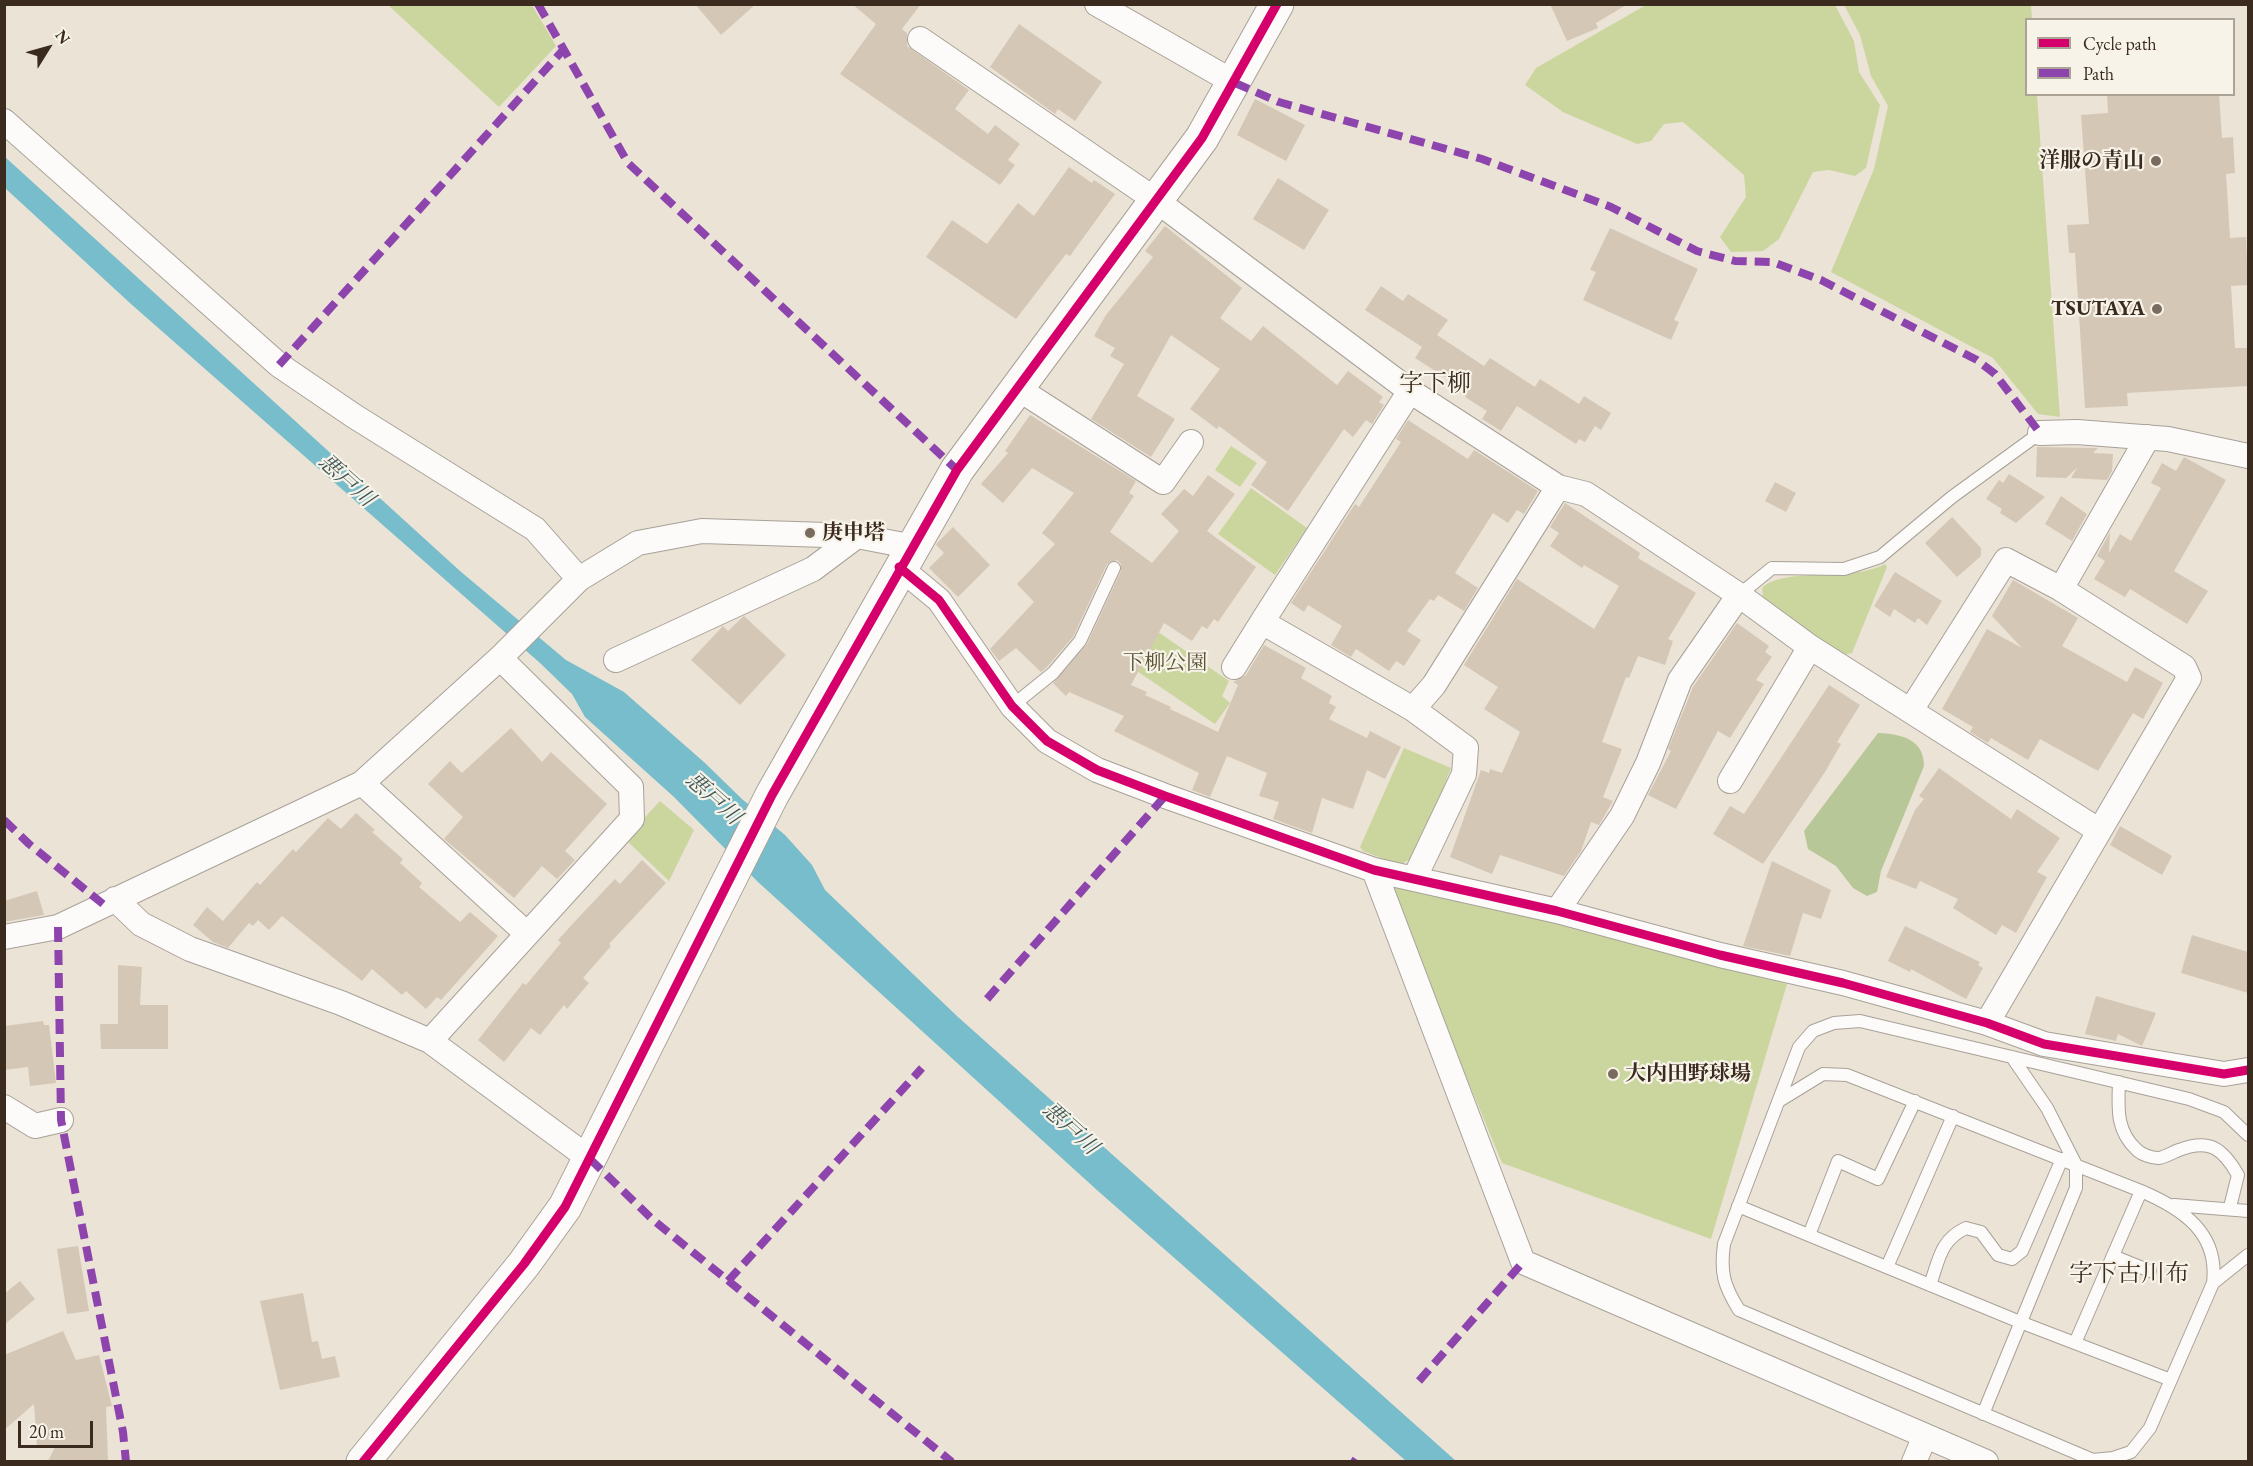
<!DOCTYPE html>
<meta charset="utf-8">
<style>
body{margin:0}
#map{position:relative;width:2253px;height:1466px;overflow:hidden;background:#ebe3d6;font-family:"EB Garamond",serif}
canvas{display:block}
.frame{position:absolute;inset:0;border:6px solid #3b2a1e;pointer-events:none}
.legend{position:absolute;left:2025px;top:18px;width:210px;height:78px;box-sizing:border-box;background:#f7f3e8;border:2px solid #aca397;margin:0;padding:8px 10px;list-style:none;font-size:18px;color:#3b2a1e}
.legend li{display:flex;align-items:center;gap:12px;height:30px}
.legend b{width:30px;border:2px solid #aca397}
.north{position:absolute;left:18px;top:18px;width:60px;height:60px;-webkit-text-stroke:4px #f7f3e8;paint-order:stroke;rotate:53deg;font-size:16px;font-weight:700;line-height:24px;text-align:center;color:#3b2a1e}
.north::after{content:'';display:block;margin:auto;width:21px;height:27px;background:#3b2a1e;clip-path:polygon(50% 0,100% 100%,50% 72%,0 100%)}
.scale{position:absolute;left:18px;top:1421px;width:75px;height:27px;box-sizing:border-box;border:3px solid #3b2a1e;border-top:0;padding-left:8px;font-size:18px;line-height:21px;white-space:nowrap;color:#3b2a1e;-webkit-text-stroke:4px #f7f3e8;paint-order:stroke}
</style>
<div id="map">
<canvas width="2253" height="1466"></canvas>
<div class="frame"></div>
<ul class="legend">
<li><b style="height:8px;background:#d6006c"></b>Cycle path</li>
<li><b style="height:8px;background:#8e44ad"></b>Path</li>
</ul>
<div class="north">N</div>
<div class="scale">20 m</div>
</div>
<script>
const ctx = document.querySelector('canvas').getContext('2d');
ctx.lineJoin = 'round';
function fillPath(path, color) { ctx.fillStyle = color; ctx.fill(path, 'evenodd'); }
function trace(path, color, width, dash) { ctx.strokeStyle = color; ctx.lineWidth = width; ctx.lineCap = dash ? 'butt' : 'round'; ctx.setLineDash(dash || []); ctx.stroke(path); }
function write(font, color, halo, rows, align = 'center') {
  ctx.font = font + ' "EB Garamond","Noto Serif JP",serif'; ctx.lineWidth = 4.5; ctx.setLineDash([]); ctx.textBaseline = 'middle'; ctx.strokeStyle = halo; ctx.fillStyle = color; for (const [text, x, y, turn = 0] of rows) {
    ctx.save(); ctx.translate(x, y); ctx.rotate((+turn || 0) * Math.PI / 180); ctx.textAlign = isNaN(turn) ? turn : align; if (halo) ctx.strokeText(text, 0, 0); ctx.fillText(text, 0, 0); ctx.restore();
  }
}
fillPath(new Path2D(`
 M388 5H532L556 46 499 107Z
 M1646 5H1835L1854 41 1859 72 1880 105 1866 168 1855 176 1829 170 1813 172 1779 239 1763 251 1731 252 1720 237 1746 197 1744 175 1683 122 1664 124 1651 141 1637 144 1563 112 1525 85 1536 68Z
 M1844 5H2031L2032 19 2026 20V94L2037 95 2060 417 2038 414 1993 358 1831 272 1874 169 1888 106 1871 76 1860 35Z
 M1231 446 1257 463 1240 487 1215 470Z
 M1251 488 1307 528 1275 575 1218 534Z
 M1885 564 1887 567 1852 653 1843 655 1764 605 1762 588C1785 566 1849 583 1885 564Z
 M1148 625 1229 681 1222 696 1230 703 1215 724 1128 665Z
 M1404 748 1451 768 1419 850 1409 860 1399 865 1363 851 1360 847Z
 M660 801 694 830 669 881 625 839Z
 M1386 883 1436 892 1787 984 1711 1239 1502 1163Z`), '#cbd69f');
fillPath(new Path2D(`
 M1878 733C1901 734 1924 739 1924 766L1881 871 1877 892 1867 896 1853 888 1836 866 1808 849 1804 831Z`), '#b7c797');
fillPath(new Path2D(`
 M4 156 460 571 566 660 624 692 705 763 742 799 785 835 812 865 825 890 958 1017 1456 1461H1406L1098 1191 758 882 674 797 585 717 572 694 540 663 131 304 5 188Z`), '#78bdcb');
fillPath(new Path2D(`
 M695 4H756L721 35Z
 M852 4H921L902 29 907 33V46L969 90 955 109 988 134 995 125 1020 144 1008 160 1015 165 1000 185 840 74 876 24Z
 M1550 4H1628L1596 23 1598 28 1567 41Z
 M1019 24 1102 82 1075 121 1058 109 1055 114 990 67Z
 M2107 94H2219L2222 138 2233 137 2235 173 2226 174 2230 238 2246 237 2248 285 2231 286 2235 348H2248V386L2127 393 2128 406 2085 408 2075 253H2069L2067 225 2089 224 2081 115 2108 113Z
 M1255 99 1305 125 1286 161 1237 135Z
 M1069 167 1092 183 1094 180 1115 194 1070 256 1066 254 1016 319 926 257 952 220 987 244 1018 203 1034 216Z
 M1278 178 1329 210 1304 250 1253 219Z
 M1165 226 1242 288 1220 318 1251 341 1263 326 1337 385 1348 371 1383 397 1379 402 1384 405 1372 424 1366 420 1353 437 1344 429 1288 511 1251 485 1267 462 1219 426 1217 429 1190 409 1220 369 1171 335 1137 396 1175 419 1151 457 1091 419 1124 364 1110 356 1115 348 1094 336 1106 315 1153 257 1145 251Z
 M1610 228 1698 269 1674 320 1679 322 1671 340 1583 300 1596 272 1590 270Z
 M1381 286 1403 301 1408 294 1448 320 1437 335 1484 366 1490 358 1535 387 1540 379 1579 404 1584 396 1611 413 1601 430 1595 426 1585 442 1579 439 1576 444 1517 406 1501 431 1482 419 1487 411 1465 397 1468 392 1415 358 1422 347 1365 310Z
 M1030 415 1136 481 1129 493 1134 496 1110 532 1152 563 1179 531 1161 514 1184 489 1193 496 1208 475 1235 494 1207 531 1256 567 1218 622 1214 619 1207 629 1202 626 1192 641 1164 623 1131 685 1147 692 1145 695 1171 707 1170 709 1218 732 1238 685 1233 682 1246 675 1264 645 1306 668 1301 678 1332 696 1329 703 1336 707 1329 719 1367 738 1370 731 1401 747 1385 779 1367 770 1353 809 1322 798 1312 833 1273 819 1279 802 1259 796 1267 773 1227 756 1210 797 1192 790 1199 773 1114 731 1124 716 1069 692 1066 696 1053 683 1087 644 1121 571V564L1117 560 1107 564 1073 637 1047 667 1041 672 1016 648 999 661 990 649 1034 602 1017 584 1055 544 1042 533 1074 493 1032 468 1003 503 981 484 1008 453 1005 451Z
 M1408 420 1468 459 1474 450 1538 491 1524 514 1517 510 1508 523 1493 513 1455 573 1478 588 1464 611 1438 595 1434 601 1430 599 1407 631 1421 640 1404 666 1396 661 1389 671 1356 649 1351 657 1331 645 1342 626 1308 605 1304 612 1291 603 1355 504 1359 507 1401 442 1396 439Z
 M2037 447 2098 448 2093 453 2113 454 2112 471 2107 480 2071 478 2077 468 2066 478 2036 477Z
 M2184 457 2226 480 2174 571 2208 591 2187 624 2130 589 2125 597 2094 579 2105 561 2097 556 2110 532 2109 553 2120 534 2131 541 2161 488 2151 483 2162 463 2176 471Z
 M2009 474 2045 497 2016 523 2000 513 2002 509 1986 499 1999 480 2003 483Z
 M1775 482 1796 493 1786 512 1765 501Z
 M2061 496 2087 514 2072 541 2045 524Z
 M1565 503 1640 553 1638 558 1696 593 1668 639 1673 641 1665 665 1638 656 1629 678 1626 677 1602 742 1622 749 1603 797 1613 801 1599 825 1591 822 1581 851 1564 876 1500 855 1492 874 1450 857 1481 770 1489 773 1490 769 1502 773 1520 732 1484 709 1498 687 1464 665 1517 579 1594 629 1619 586 1584 565 1582 568 1550 546 1559 533 1550 527Z
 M1952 517 1981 548V556L1957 577 1925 543Z
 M953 527 990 565 958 597 929 568 944 553 936 545 937 543Z
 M1895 572 1942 601 1927 625 1918 618 1915 623 1894 609 1890 617 1874 606Z
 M2013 580 2078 618 2062 646 2127 682 2135 667 2163 683 2143 719 2133 713 2098 771 2040 739 2028 760 1991 738 1988 743 1970 732 1973 727 1942 709 1987 629 2022 648 1992 616Z
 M744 616 786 655 740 705 691 660 723 626 728 631Z
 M1737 623 1769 646 1765 652 1772 657 1756 680 1764 684 1730 738 1718 731 1676 809 1648 795 1671 751 1668 749 1693 687Z
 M1829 685 1860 705 1837 742 1841 744 1825 772 1763 864 1713 834 1730 806 1744 814Z
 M511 728 542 762 551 752 607 804 565 851 575 860 557 879 542 866 514 898 444 839 463 817 428 784 450 761 462 773Z
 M1939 768 2011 819 2017 809 2060 838 2037 872 2047 877 2016 933 2002 925 1996 935 1953 908 1958 899 1920 881 1916 889 1886 877 1915 810 1924 799 1919 796Z
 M356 813 375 830 372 832 403 859 400 863 422 883 419 887 460 922 470 912 498 936 441 1000 437 997 426 1009 406 991 402 995 372 969 362 981 282 916 269 930 258 920 253 926 249 923 228 948 213 942 193 925 207 907 223 921 257 882 260 885 293 849 296 852 328 818 341 829Z
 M2120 826 2172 856 2162 875 2110 845Z
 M642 860 666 883 609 944 611 946 583 978 589 983 567 1009 564 1005 540 1035 531 1028 504 1062 478 1040 523 983 526 985 561 943 558 940 578 918 615 879 620 884Z
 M1772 861 1831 890 1821 919 1803 913 1790 956 1743 946Z
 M37 891 44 915 4 922V901Z
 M1905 926 1980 962 1978 965 1983 968 1966 999 1911 969 1910 972 1888 961Z
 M2192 935 2248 952V993L2181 973Z
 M118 965 142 967 140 1005H168V1049H101L100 1024H118Z
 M2096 996 2156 1013 2142 1046 2118 1034 2116 1041 2085 1034Z
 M43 1021 44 1025H49L56 1083 30 1086 28 1067 4 1070V1026Z
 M78 1246 89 1311 67 1314 57 1249Z
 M20 1281 35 1299 4 1325V1294Z
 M303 1293 312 1342 318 1341 322 1359 335 1356 340 1377 280 1390 260 1301Z
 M63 1331 76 1360 99 1355 112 1406 106 1407 108 1461H48L55 1447H37L34 1404 4 1430V1355Z`), '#d5c7b6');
const lane = new Path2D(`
 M1739 595 1772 568 1844 569 1880 557 1952 497 2040 433
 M1012 706 1053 673 1080 641 1114 568
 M2119 1082C2118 1109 2116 1131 2137 1150 2141 1154 2151 1158 2158 1158 2164 1158 2173 1152 2179 1150 2210 1138 2223 1149 2238 1175L2230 1207
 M1779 1101 1823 1074 1847 1075 2141 1191C2183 1209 2219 1233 2213 1283L2150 1428 2131 1452 2113 1458 2093 1460 1739 1310C1724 1286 1720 1273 1724 1244L1799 1047 1813 1031 1834 1023 1860 1021 2189 1099 2224 1112 2248 1135
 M2174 1205 2248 1211
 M1738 1206 2020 1322 2171 1380
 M1809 1235 1838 1161 1878 1179 1915 1101
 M2113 1256 2150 1271
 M1887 1267 1953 1116
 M2213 1283 2248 1255
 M1930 1285C1939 1260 1940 1240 1966 1228L1981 1232 1998 1255 2012 1259 2022 1251 2062 1159
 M2075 1343 2141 1191
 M1983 1414 2076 1188V1165L2047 1108 2012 1057`);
const street = new Path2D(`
 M1097 4 1235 83
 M920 39 1157 201 1410 391 1558 487 1586 494 1739 595 1810 647 2098 830
 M4 121 279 365 354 416 535 529 579 579
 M1017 388 1163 482 1191 442
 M2040 433 2077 432 2168 439 2248 456
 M899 567 939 600 1012 706 1047 741 1097 770 1165 796 1374 870 1557 911 1720 955 1843 983 1987 1023 2044 1044 2224 1074 2248 1070
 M1262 622 1410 391
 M616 660 813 569 857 536
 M1234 667 1262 622 1413 709
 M1911 710 2006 560 2061 589
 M1730 781 1810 647
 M362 783 526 933
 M1374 870 1523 1262 1986 1462
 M1415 877 1464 774 1466 748 1413 709 1434 685 1558 487
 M115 899 141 924 190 949 341 1003 430 1041 632 819 631 787 500 658
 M1557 911 1622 816 1648 763 1680 680 1739 595
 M4 937 58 927 362 783 500 658 579 579 638 543 702 531 857 536 914 547
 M1987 1023 2189 678 2184 667 2061 589 2148 437
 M430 1041 590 1159
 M4 1107 35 1126 61 1120
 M1914 1462 1925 1436`);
const secondary = new Path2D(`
 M363 1462 524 1264 565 1207 772 795 957 470 1202 138 1277 4`);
trace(lane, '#a8a198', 14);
trace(street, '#a8a198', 26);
trace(secondary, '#a8a198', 35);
trace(lane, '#fcfbf9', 12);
trace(street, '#fcfbf9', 24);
trace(secondary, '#fcfbf9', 33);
trace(new Path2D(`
 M538 4 628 163 957 470
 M1235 83 1279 102 1482 159 1611 207 1697 251 1735 261 1773 262 1821 280 1977 360 1995 374 2040 433
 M279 365 564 49
 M4 820 29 844 103 904
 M58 927 61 1120 123 1432 126 1462
 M987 999 1165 796
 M590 1159 652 1219 952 1462
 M728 1281 922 1068
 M1419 1381 1523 1262
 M1354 1462 1356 1459`), '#8e44ad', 8, [15, 8]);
trace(new Path2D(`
 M899 567 939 600 1012 706 1047 741 1097 770 1165 796 1374 870 1557 911 1720 955 1843 983 1987 1023 2044 1044 2224 1074 2248 1070
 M363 1462 524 1264 565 1207 772 795 957 470 1202 138 1277 4`), '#d6006c', 9);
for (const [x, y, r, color] of [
 [2156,161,6,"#796b5e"],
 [2157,309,6,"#796b5e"],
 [810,533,6,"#796b5e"],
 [1613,1074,6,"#796b5e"]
]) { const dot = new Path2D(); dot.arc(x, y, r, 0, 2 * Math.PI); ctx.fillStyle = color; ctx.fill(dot); trace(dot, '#f7f3e8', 2); }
write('bold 21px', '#3b2a1e', '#f7f3e8', [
 ["洋服の青山",2144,161],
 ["TSUTAYA",2145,309],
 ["庚申塔",822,533,"left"],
 ["大内田野球場",1625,1074,"left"]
], 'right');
write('21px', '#585233', '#f7f3e8', [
 ["下柳公園",1165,663]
]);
write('italic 22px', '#3f5859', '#f7f3e8', [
 ["悪戸川",346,481,42],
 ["悪戸川",713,799,42],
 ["悪戸川",1070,1129,42]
]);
write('24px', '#3b2a1e', '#f7f3e8', [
 ["字下柳",1435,384],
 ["字下古川布",2129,1274]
]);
</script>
